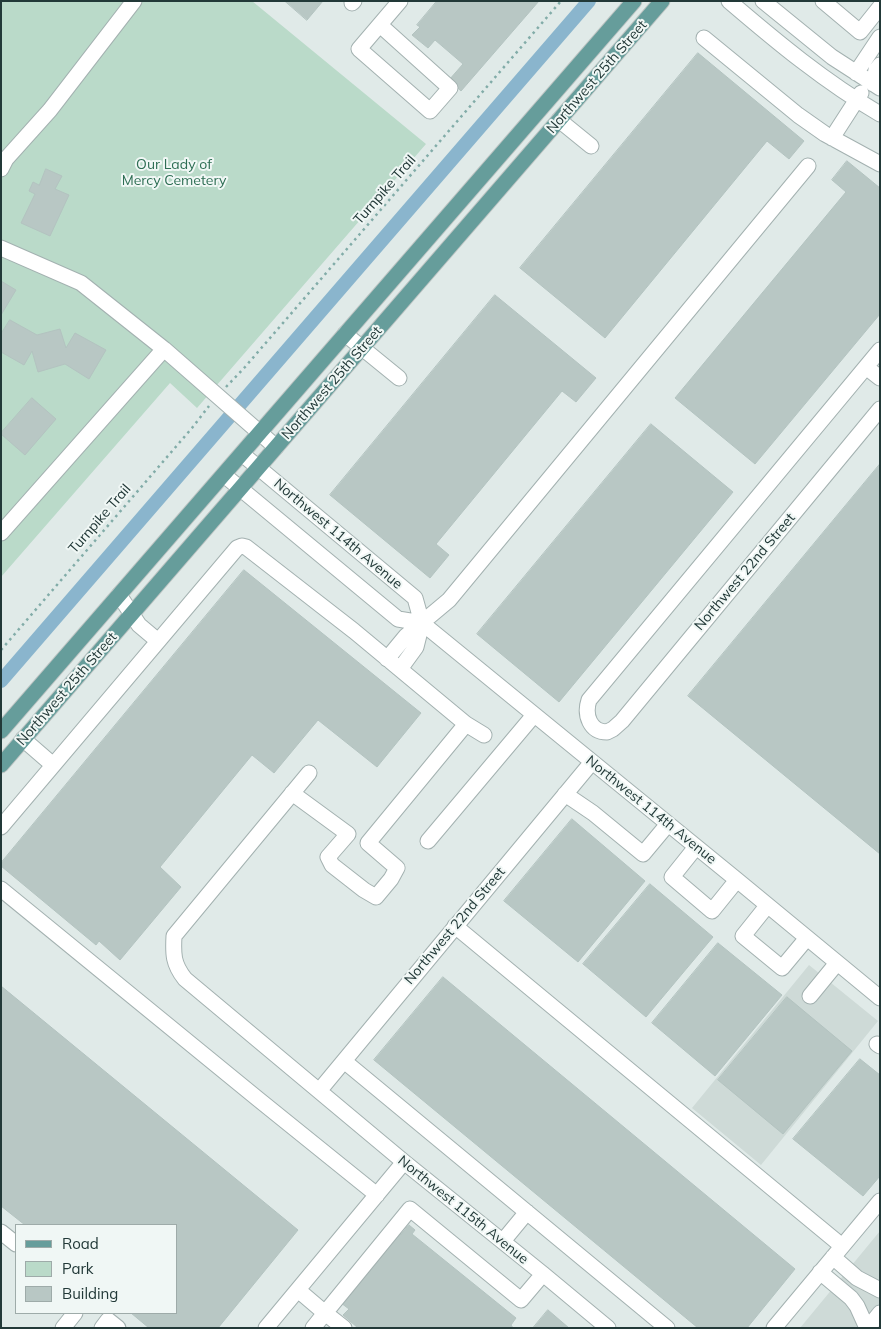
<!DOCTYPE html>
<style>
body{margin:0}
#map{position:relative;width:881px;height:1329px;overflow:hidden;background:#e0eae8;font-family:Mulish,sans-serif}
canvas{display:block}
.frame{position:absolute;inset:0;border:2px solid #223938;pointer-events:none}
.legend{position:absolute;left:15px;top:1224px;width:162px;height:90px;box-sizing:border-box;background:#f0f7f5;border:1px solid #9eaba9;margin:0;padding:6px 9px;list-style:none;font-size:15px;color:#223938}
.legend li{display:flex;align-items:center;gap:10px;height:25px}
.legend b{width:25px;border:1px solid #9eaba9}
</style>
<div id="map">
<canvas width="881" height="1329"></canvas>
<div class="frame"></div>
<ul class="legend">
<li><b style="height:6px;background:#669d9b"></b>Road</li>
<li><b style="height:14px;background:#badac9"></b>Park</li>
<li><b style="height:14px;background:#b8c7c4"></b>Building</li>
</ul>
</div>
<script>
const ctx = document.querySelector('canvas').getContext('2d');
ctx.lineJoin = 'round';
function fillPath(path, color) { ctx.fillStyle = color; ctx.fill(path, 'evenodd'); }
function trace(path, color, width, dash) { ctx.strokeStyle = color; ctx.lineWidth = width; ctx.lineCap = dash ? 'butt' : 'round'; ctx.setLineDash(dash || []); ctx.stroke(path); }
function write(font, color, halo, rows, align = 'center') {
  ctx.font = font + ' Mulish,sans-serif'; ctx.lineWidth = 4; ctx.setLineDash([]); ctx.textBaseline = 'middle'; ctx.strokeStyle = halo; ctx.fillStyle = color; for (const [text, x, y, turn = 0] of rows) {
    ctx.save(); ctx.translate(x, y); ctx.rotate((+turn || 0) * Math.PI / 180); ctx.textAlign = isNaN(turn) ? turn : align; if (halo) ctx.strokeText(text, 0, 0); ctx.fillText(text, 0, 0); ctx.restore();
  }
}
fillPath(new Path2D(`
 M809 965 878 1021 761 1165 692 1108Z
 M880 1231V1328H800Z`), '#cedad7');
fillPath(new Path2D(`
 M1 1H252L426 144 197 408 170 383 1 577Z`), '#badac9');
trace(new Path2D(`
 M1 681 589 1`), '#8ab5cd', 14);
const building = new Path2D(`
 M285 1H323L307 20Z
 M437 1H539L461 91 449 80 463 64 435 40 428 48 412 35 420 27 417 25Z
 M698 53 804 141 789 159 767 141 605 338 520 268Z
 M847 161 880 188V314L755 464 675 398 846 192 832 180Z
 M46 169 62 176 55 189 69 195 50 236 21 223 35 194 29 191 33 182 39 185Z
 M1 281 16 290 1 315Z
 M495 295 596 378 576 402 562 391 436 544 449 555 430 578 330 495Z
 M10 320 37 335 60 329 66 348 75 333 106 350 89 379 65 364 38 372 32 351 24 365 1 352V334Z
 M32 398 56 419 25 455 1 434V433Z
 M651 424 733 492 559 702 477 634Z
 M880 464V854L688 696Z
 M244 570 421 713 377 767 318 720 274 773 252 755 160 867 181 887 120 960 99 941 96 945 1 866V863Z
 M572 819 645 881 578 962 504 901Z
 M650 884 713 937 646 1017 583 964Z
 M718 943 782 995 715 1076 652 1023Z
 M443 977 795 1269 747 1328H698L374 1060Z
 M1 986 298 1230 218 1328H149L131 1313H176V1225H25L1 1206Z
 M787 997 852 1051 783 1134 718 1080Z
 M860 1059 880 1075V1176L863 1196 793 1139Z
 M409 1225 415 1230 412 1234 516 1318 511 1325 513 1328H358L343 1315 349 1309 341 1303 399 1233 401 1234Z
 M548 1310 569 1328H533Z`);
fillPath(building, '#b8c7c4');
trace(building, '#b3c3c0', 1);
const minor = new Path2D(`
 M729 1C777 42 825 82 880 114
 M763 1 832 57 880 88
 M823 1 860 32 880 7
 M352 3 354 1
 M380 25 450 88 430 111 359 49 400 1
 M704 38 798 115 825 134 880 164
 M856 73 880 37
 M873 84 876 70 880 65
 M559 120 591 146
 M832 138 861 93
 M1 169 6 159 50 110 134 1
 M1 248 81 283 164 349 276 447
 M345 334 399 378
 M880 350 589 700C584 715 590 732 607 732L613 729 622 721 880 409
 M866 367 880 378
 M242 454 415 598 422 623 416 647 400 669
 M224 475 398 619 422 623 737 880 880 998
 M1 533 164 349
 M119 595 139 625 158 641
 M387 659 406 636 449 600 808 166
 M23 739 53 765
 M309 773 174 936C173 954 173 964 185 979L404 1162 543 1274 608 1328
 M292 793 348 834 328 857 332 865 364 890 376 897 391 879 397 868 368 843 466 724
 M565 794 593 813 643 854 668 824
 M1 827 237 548 242 546 246 547 354 631 466 724 484 735
 M428 841 534 715
 M696 847 672 877 712 911 737 880
 M1 889 258 1099 377 1195
 M767 906 743 936 782 968 807 938
 M455 926 842 1246
 M810 996 837 963
 M877 1044 880 1046
 M344 1061 667 1328
 M319 1091 592 762
 M1 1232 16 1244
 M503 1241 527 1212
 M833 1257 857 1278 880 1290
 M820 1272 851 1298 857 1306 867 1328
 M298 1290 325 1313 410 1209 521 1300 543 1274
 M63 1328 75 1313
 M102 1328 108 1320 118 1328
 M266 1328 404 1162
 M313 1328 325 1313 344 1328
 M774 1328 880 1201
 M868 1328 880 1313`);
const major = new Path2D(`
 M1 731 634 1
 M1 765 662 1`);
trace(minor, '#a3b1b0', 17);
trace(major, '#bdc4c3', 17);
trace(new Path2D(`
 M226 387 245 367 561 1
 M1 650 192 428 209 406`), '#82aca8', 2.5, [2.5, 4]);
trace(minor, '#fff', 15);
trace(major, '#669d9b', 15);
write('14px', '#223938', '#f0f7f5', [
 ["Northwest 25th Street",597,77,-49],
 ["Turnpike Trail",385,190,-49],
 ["Northwest 25th Street",332,383,-49],
 ["Turnpike Trail",100,519,-49],
 ["Northwest 114th Avenue",338,534,40],
 ["Northwest 22nd Street",745,572,-50],
 ["Northwest 25th Street",67,689,-49],
 ["Northwest 114th Avenue",651,810,39],
 ["Northwest 22nd Street",455,926,-50],
 ["Northwest 115th Avenue",463,1210,39]
]);
write('14px', '#2e6e54', '#f0f7f5', [
 ["Our Lady of",174,165],
 ["Mercy Cemetery",174,181]
]);
</script>
